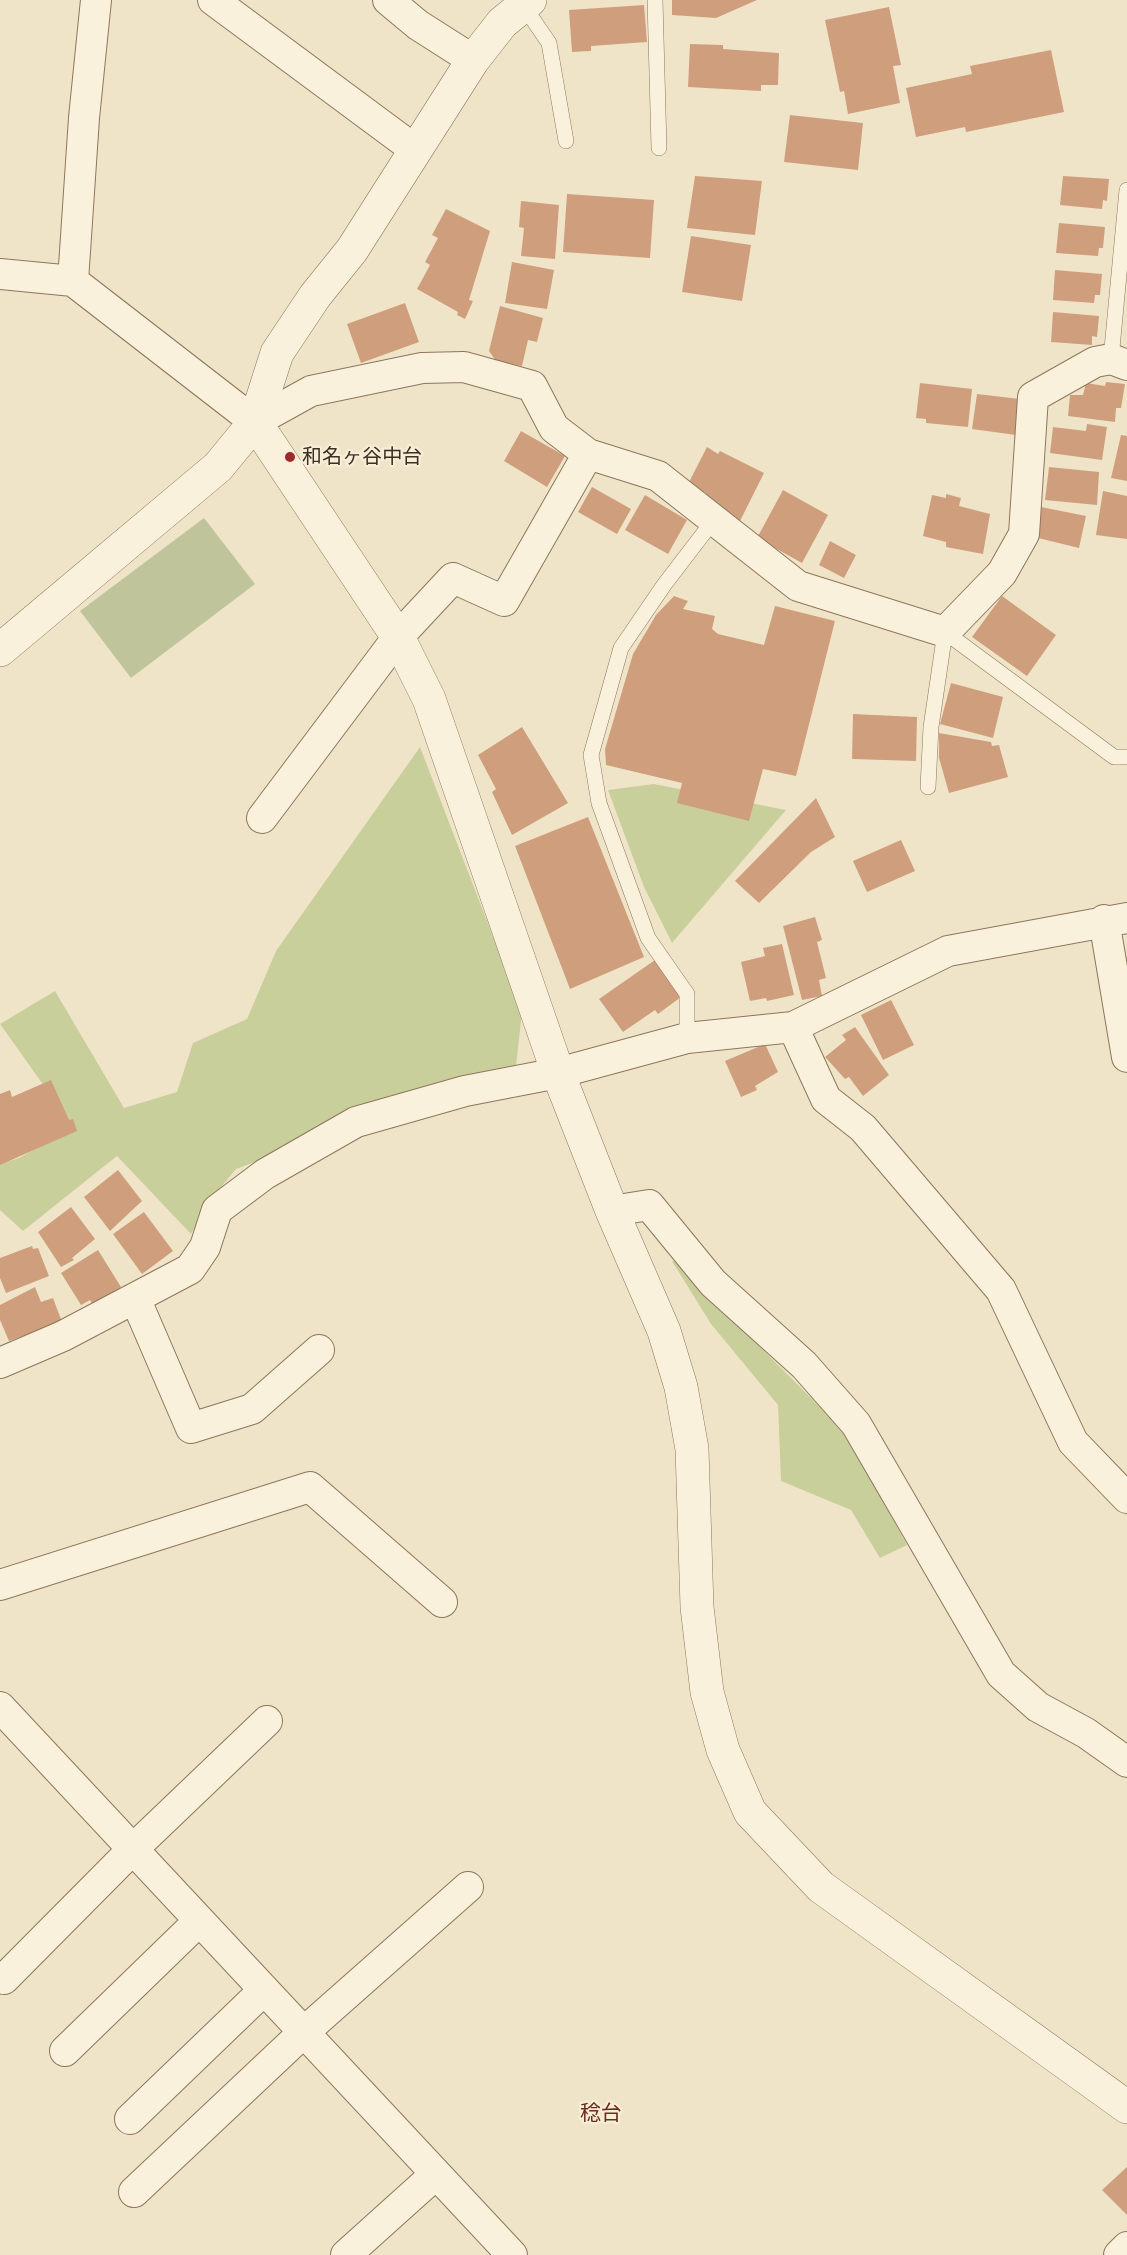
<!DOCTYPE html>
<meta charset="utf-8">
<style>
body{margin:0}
canvas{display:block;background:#f0e4c8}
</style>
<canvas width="1127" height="2255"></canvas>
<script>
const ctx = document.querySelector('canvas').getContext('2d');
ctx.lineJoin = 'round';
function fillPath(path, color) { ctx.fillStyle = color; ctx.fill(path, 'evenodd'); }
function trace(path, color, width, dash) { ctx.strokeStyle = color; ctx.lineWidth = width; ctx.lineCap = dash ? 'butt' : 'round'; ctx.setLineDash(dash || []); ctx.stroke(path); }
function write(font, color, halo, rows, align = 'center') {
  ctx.font = font + ' "IBM Plex Serif","Noto Sans JP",serif'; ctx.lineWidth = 4.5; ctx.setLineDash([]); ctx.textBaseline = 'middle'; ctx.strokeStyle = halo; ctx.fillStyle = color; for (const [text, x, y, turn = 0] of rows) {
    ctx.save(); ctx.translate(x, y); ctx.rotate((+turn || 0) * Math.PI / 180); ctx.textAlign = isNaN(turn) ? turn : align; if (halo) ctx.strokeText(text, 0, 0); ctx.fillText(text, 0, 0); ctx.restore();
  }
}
fillPath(new Path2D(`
 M420 747 522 1012 516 1066 236 1169 211 1199 191 1234 117 1156 23 1231 0 1210V1164L19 1158 74 1128 0 1024 55 991 124 1108 177 1092 193 1043 247 1019 276 951Z
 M654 784 786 810 672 943 644 887 608 790Z
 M684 1260 739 1326 845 1432 907 1545 880 1558 851 1510 781 1481 778 1405 711 1324 672 1261Z`), '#c9cf9b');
fillPath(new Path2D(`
 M204 518 255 584 131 678 80 611Z`), '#bfc49a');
fillPath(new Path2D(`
 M672 0H757L716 18 672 15Z
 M644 5 647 42 591 46V51L572 52 569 10Z
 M889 7 901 65 893 66 900 103 848 114 844 91 840 92 825 20Z
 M690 44 723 45V49L779 53 778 85H761V91L688 87Z
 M1051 50 1064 112 966 132 965 127 916 137 906 88 972 74 970 66Z
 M790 115 863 123 858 170 784 162Z
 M695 176 762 181 755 235 687 228Z
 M1063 176 1109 179 1107 201 1103 200 1102 209 1060 205Z
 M567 194 654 200 650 258 563 252Z
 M521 201 559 205 555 259 521 256 524 228 519 227Z
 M446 209 490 231 469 300 473 301 465 319 457 315 458 312 417 289 430 265 425 262 438 238 432 235Z
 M1059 223 1105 227 1103 248H1099L1098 256 1056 253Z
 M691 236 751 245 742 301 682 292Z
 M512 262 554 270 547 309 505 303Z
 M1055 270 1102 274 1100 295H1095L1094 303 1053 300Z
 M405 303 419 342 361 363 347 324Z
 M500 306 543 318 537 342 528 340 522 366 496 361 489 351Z
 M1053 312 1099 316 1097 337 1092 336V345L1051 342Z
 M1106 382 1125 384 1121 408H1116L1115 422 1068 416 1070 395H1083L1086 383 1105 386Z
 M920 383 972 389 968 427 926 423V419L916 418Z
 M977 394 1020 399 1016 435 972 429Z
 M1087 424 1107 427 1102 460 1050 453 1053 427 1086 431Z
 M521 431 565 456 547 487 504 461Z
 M1121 435 1127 436V481L1111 478Z
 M707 447 718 454 720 451 764 473 738 525 704 500 706 493 688 484Z
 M1049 467 1099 472 1097 505 1045 500Z
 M592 487 631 509 617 534 578 512Z
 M783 490 828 515 802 563 757 538Z
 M1103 491 1127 496V539L1096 535Z
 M946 494 961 498 959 506 990 514 983 554 946 547V542L923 536 932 495 946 498Z
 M645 495 687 520 668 554 625 530Z
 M1041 507 1086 516 1079 548 1034 537Z
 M830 541 856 555 844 578 819 565Z
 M674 596 688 601 683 609 715 616 712 629 718 634 764 645 775 606 835 621 796 776 763 769 749 821 677 803 682 783 606 765 605 749 633 654 656 615Z
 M1002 596 1056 635 1027 676 972 637Z
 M951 683 1003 697 993 738 940 724Z
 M853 714 917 717 916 761 852 759Z
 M522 727 568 803 512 835 492 792 496 789 478 755Z
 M939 733 991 742 992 746 999 745 1008 777 949 793 939 758Z
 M816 798 835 837 811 852 759 903 735 881Z
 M588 817 644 957 570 989 515 846Z
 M901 840 915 871 867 892 853 861Z
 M815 917 822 940 817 942 826 978 819 980 822 996 802 1000 783 926Z
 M782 944 794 995 767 1001 766 998 750 1001 741 962 765 956 763 948Z
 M655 960 681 997 658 1014 655 1010 623 1032 599 999Z
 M891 1000 914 1045 883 1060 861 1015Z
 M855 1027 889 1075 863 1096 849 1077 845 1079 825 1057 846 1040 842 1035Z
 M765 1044 778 1072 755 1086 757 1090 741 1097 725 1061Z
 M51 1080 69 1120 73 1119 77 1131 0 1165V1094L10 1090 12 1097Z
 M118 1170 142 1201 110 1231 84 1197Z
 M71 1207 95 1239 72 1258 74 1260 61 1267 38 1232Z
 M144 1212 173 1251 142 1274 113 1234Z
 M32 1246 33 1249 38 1248 49 1276 6 1293 0 1278V1258Z
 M98 1250 121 1287 94 1307 90 1300 81 1305 61 1273Z
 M35 1287 41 1302 53 1298 62 1322 9 1341 0 1320V1305Z
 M1127 2167V2215L1102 2190Z`), '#cf9f7d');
const service = new Path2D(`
 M655 0 659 148
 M523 5 549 43 566 141
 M1111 359 1127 190
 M928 787 931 727 945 632 1114 757H1127
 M687 1038V994L648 938 599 803 591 755 621 648 664 585 713 521`);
const minor = new Path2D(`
 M213 0 414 149
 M388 0 418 25 473 60
 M0 274 73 281 255 422 311 391 422 368 464 367 532 386 554 428 588 454 658 476 798 586 945 632 1002 573 1024 534 1033 397 1095 362 1111 359 1127 365
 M73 281 84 118 96 0
 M262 818 398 637 453 578 504 601 588 454
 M1104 920 1127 1057
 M793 1027 826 1099 863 1128 1001 1290 1073 1442 1127 1498
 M612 1211 649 1205 713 1283 804 1365 856 1424 1001 1674 1038 1707 1086 1733 1127 1762
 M135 1298 191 1428 252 1409 319 1350
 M0 1363 63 1336 190 1269 205 1247 217 1210 265 1174 356 1122 465 1091 558 1073 687 1038 793 1027 948 951 1127 918
 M0 1585 310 1487 442 1602
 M0 1707 512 2255
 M4 1979 132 1850 267 1721
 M65 2051 199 1921
 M130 2119 264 1990
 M134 2192 304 2032 468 1887
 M346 2255 436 2174
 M1119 2255 1127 2247`);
const tertiary = new Path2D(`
 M255 422 398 637 429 699 558 1073 612 1211 664 1331 681 1387 692 1449 697 1607 707 1692 723 1750 750 1812 821 1887 1127 2107
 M0 650 218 467 255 422 277 353 315 296 352 250 473 60 502 23 530 0`);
trace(service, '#8d765c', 16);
trace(minor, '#8d765c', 32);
trace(tertiary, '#8d765c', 34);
trace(service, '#faf1dc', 15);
trace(minor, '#faf1dc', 30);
trace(tertiary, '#faf1dc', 33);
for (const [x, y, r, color] of [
 [290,457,6,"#9e2a2b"]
]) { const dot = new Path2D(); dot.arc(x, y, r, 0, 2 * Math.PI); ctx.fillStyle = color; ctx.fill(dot); trace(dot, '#f7eed8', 2); }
write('20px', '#3d2e20', '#f7eed8', [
 ["和名ヶ谷中台",302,457]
], 'left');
write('21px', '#6b2e1e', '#f7eed8', [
 ["稔台",601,2114]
]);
</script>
